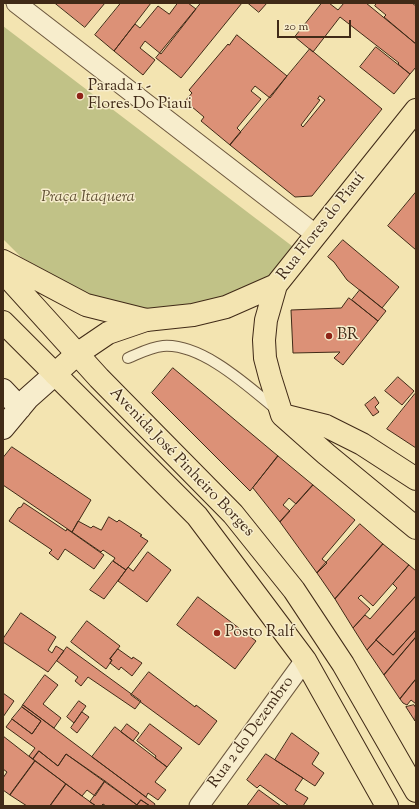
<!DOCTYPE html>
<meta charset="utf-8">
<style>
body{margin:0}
#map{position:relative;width:419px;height:809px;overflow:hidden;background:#f3e4b1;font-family:"Sorts Mill Goudy",serif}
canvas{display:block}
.frame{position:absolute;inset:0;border:4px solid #402a17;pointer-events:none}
.scale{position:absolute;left:277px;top:20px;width:74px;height:18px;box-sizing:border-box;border:2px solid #402a17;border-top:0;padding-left:5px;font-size:12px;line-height:14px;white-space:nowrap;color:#402a17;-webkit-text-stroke:3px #f7edcc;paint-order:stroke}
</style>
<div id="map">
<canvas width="419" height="809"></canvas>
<div class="frame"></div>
<div class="scale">20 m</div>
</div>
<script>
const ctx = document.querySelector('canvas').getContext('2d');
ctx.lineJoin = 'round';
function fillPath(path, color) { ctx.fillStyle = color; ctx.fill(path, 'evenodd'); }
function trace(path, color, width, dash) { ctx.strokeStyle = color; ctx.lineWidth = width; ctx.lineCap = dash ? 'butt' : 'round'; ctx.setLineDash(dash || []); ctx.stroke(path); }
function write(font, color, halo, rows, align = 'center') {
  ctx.font = font + ' "Sorts Mill Goudy",serif'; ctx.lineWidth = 3; ctx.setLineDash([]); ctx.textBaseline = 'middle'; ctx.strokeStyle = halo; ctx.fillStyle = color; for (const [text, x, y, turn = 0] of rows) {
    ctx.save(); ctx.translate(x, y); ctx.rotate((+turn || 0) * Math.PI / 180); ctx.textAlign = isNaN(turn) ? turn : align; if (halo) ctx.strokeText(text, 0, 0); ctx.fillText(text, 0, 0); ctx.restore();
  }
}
fillPath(new Path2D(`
 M3 26 292 246 265 281 211 304 153 310 94 298 21 257 3 239Z`), '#c1c287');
const building = new Path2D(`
 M55 3H105L85 27Z
 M121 3H151L114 51 95 35Z
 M178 3H188L196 9 161 54 145 41 140 48 155 60 143 75 114 51 135 24 140 28 158 6 169 14Z
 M201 3H242L181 78 156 58Z
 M248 3H267L259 12Z
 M322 3H329L338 10 344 3H366L416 44V67L410 74 398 64 399 63 340 17 313 52 295 37Z
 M377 3H412L416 6V44L384 17 386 15 375 6Z
 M237 35 287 76 270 98 255 86 251 91 261 99 237 128 241 132 230 145 201 121 204 117 185 101 192 93 189 90 228 44 229 45Z
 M376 47 410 74 394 94 360 67Z
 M310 49 382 109 312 196 295 197 230 145ZM320 96 325 100 303 127 301 125 320 100 318 99Z
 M416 192V250L388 226Z
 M343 240 399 287 382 308 347 280 334 262 328 257Z
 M360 290 386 311 378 321 352 300Z
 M349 298 378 321 343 365 334 358 340 352 293 353 291 310 341 308Z
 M173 368 278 456 250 491 152 393Z
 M398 377 414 391 402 405 385 391Z
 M415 394 416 395V448L387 429Z
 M375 397 379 403 375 407 379 412 373 416 365 405Z
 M12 447 91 500 72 532 3 485V458Z
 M278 456 313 485 296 504 289 498 283 505 290 511 280 522 253 488Z
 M313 485 355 520 322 559 327 563 317 573 280 522Z
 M24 503 66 531 67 529 104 555 94 569 65 549 58 560 49 553 52 550 9 521 18 508 21 507Z
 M109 517 117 522 119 520 142 535 140 536 148 541 126 570 113 561 115 558 103 550 101 552 72 532 78 521 91 528 93 526 101 530Z
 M360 524 383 544 335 599 317 573Z
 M383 544 409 565 373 606 361 595 358 598 370 609 353 628 335 599Z
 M148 552 171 570 147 602 118 581 128 567 133 571Z
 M113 561 126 570 104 599 90 590Z
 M409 565 416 571V596L367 650 353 628 365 615 370 619 397 588 393 584Z
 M416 596V630L393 655 376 640Z
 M198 597 256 641 235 669 177 625Z
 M21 613 56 637 48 650 52 653 56 646 64 651 48 672 3 642V639Z
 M87 621 120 646 110 659 112 660 106 669 71 642Z
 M416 630V637L384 675 367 650 376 640 393 655Z
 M416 637V679L400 699 384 675Z
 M67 647 141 701 135 709 88 677 81 686 75 681 78 677 57 661Z
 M118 649 132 659 133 657 142 663 132 676 121 667 119 670 110 663 112 660 110 659Z
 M149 672 195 707 196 705 217 721 199 745 131 695Z
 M45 675 58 685 43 704 61 718 54 728 23 705Z
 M416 679V704L411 700 407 705 403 703 400 699Z
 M3 693 14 701 3 717Z
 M79 701 86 706 74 723 67 717Z
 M23 705 155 804 154 806H150L141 800 137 805 66 754 58 766 39 751 33 759 29 756 35 748 6 727 12 719 32 734 41 721 22 707Z
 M414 705 416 708 415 721 406 707Z
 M22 707 41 721 32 734 12 719Z
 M82 712 89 717 77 733 71 728Z
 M127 724 139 733 133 741 121 732Z
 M150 724 182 748 167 767 155 758 156 756 137 741Z
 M115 727 167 767 155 782 166 790 158 800 148 793 146 797 92 757Z
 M292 733 319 753 312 764 324 773 315 786 275 760Z
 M3 736 35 761 10 795 3 790V778L7 772 3 769Z
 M39 751 58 766 66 754 105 781 95 796 87 790 82 796 33 759Z
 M266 754 303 778 295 790 308 798 303 806H289L260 785 257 788 247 780Z
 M35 761 66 784 50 806H27L10 795Z
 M105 781 137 805 138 806H106L103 804 101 806H96L90 802Z
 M66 784 82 796 96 806H50Z
 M259 790 281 806H247Z
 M141 800 150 806H137V805Z`);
fillPath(building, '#dc9177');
trace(building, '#402a17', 1);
const lane = new Path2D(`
 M128 358C140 353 151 347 163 346 202 343 249 387 277 410`);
const street = new Path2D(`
 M16 3 315 234
 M199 806 305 660`);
const secondary = new Path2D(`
 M3 390 20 408
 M3 428 28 398 55 374`);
const primary = new Path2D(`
 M276 285 266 320 264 340 265 358 270 377 282 415 326 454 416 528
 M55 374 77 354 108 333 146 320 193 315 226 307 276 285 416 110
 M286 416 326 426 362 444 416 479`);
const highway = new Path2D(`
 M3 261 86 305 146 320
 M3 272 99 378 233 514 294 590 343 664 416 791
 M3 322 197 516 305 660 387 806`);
trace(lane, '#6d583e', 12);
trace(street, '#6d583e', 21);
trace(secondary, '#402a17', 24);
trace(primary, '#402a17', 24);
trace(highway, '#402a17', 24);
trace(lane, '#f7edcc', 10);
trace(street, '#f7edcc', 19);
trace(secondary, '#f7edcc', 22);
trace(primary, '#f3e4b1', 22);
trace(highway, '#f3e4b1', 22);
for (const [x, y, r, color] of [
 [80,96,4,"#8f2418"],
 [329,336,4,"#8f2418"],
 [217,633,4,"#8f2418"]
]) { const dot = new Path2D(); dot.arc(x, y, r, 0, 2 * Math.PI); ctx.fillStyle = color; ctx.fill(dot); trace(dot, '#f7edcc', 1.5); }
write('16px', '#402a17', '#f7edcc', [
 ["Parada 1 -",88,87],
 ["Flores Do Piaui",88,105],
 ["BR",337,336],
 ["Posto Ralf",225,633]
], 'left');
write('italic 16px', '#605033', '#f7edcc', [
 ["Praça Itaquera",88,198]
]);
write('16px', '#402a17', '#f7edcc', [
 ["Rua Flores do Piauí",322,227,-52],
 ["Avenida José Pinheiro Borges",181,463,46],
 ["Rua 2 do Dezembro",252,733,-54]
]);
</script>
